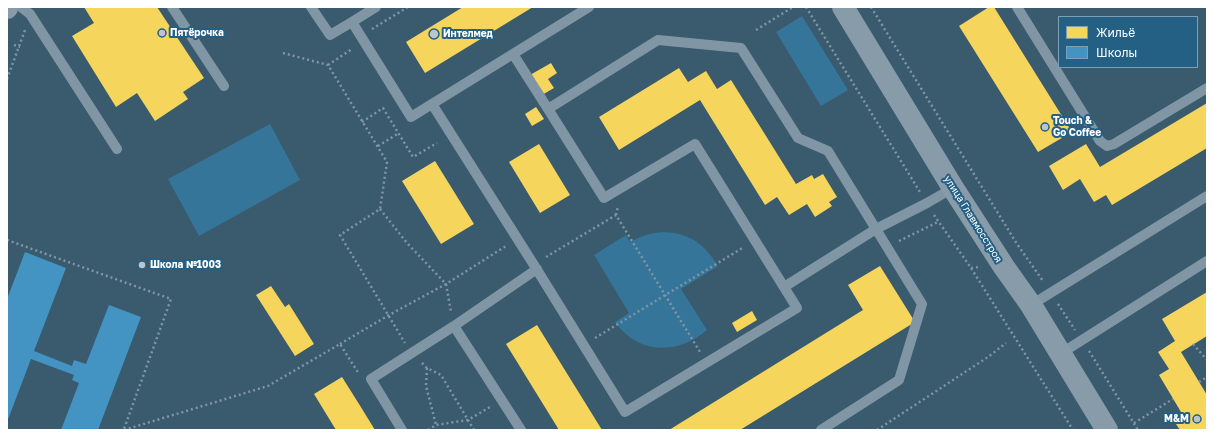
<!DOCTYPE html>
<meta charset="utf-8">
<style>
body{margin:0}
#map{position:relative;width:1214px;height:437px;overflow:hidden;background:#3a5a6e;font-family:"Golos Text",sans-serif}
canvas{display:block}
.frame{position:absolute;inset:0;border:8px solid #fff;pointer-events:none}
.legend{position:absolute;left:1058px;top:16px;width:140px;height:52px;box-sizing:border-box;background:#245f84;border:1px solid #7c9fb5;margin:0;padding:5px 7px;list-style:none;font-size:12px;color:#fff}
.legend li{display:flex;align-items:center;gap:8px;height:20px}
.legend b{width:20px;border:1px solid #7c9fb5}
</style>
<div id="map">
<canvas width="1214" height="437"></canvas>
<div class="frame"></div>
<ul class="legend">
<li><b style="height:11px;background:#f6d55c"></b>Жильё</li>
<li><b style="height:11px;background:#4393c3"></b>Школы</li>
</ul>
</div>
<script>
const ctx = document.querySelector('canvas').getContext('2d');
ctx.lineJoin = 'round';
function fillPath(path, color) { ctx.fillStyle = color; ctx.fill(path, 'evenodd'); }
function trace(path, color, width, dash) { ctx.strokeStyle = color; ctx.lineWidth = width; ctx.lineCap = dash ? 'butt' : 'round'; ctx.setLineDash(dash || []); ctx.stroke(path); }
function write(font, color, halo, rows, align = 'center') {
  ctx.font = font + ' "Golos Text",sans-serif'; ctx.lineWidth = 4; ctx.setLineDash([]); ctx.textBaseline = 'middle'; ctx.strokeStyle = halo; ctx.fillStyle = color; for (const [text, x, y, turn = 0] of rows) {
    ctx.save(); ctx.translate(x, y); ctx.rotate((+turn || 0) * Math.PI / 180); ctx.textAlign = isNaN(turn) ? turn : align; if (halo) ctx.strokeText(text, 0, 0); ctx.fillText(text, 0, 0); ctx.restore();
  }
}
fillPath(new Path2D(`
 M802 16 848 90 821 106 776 32Z
 M270 124 300 180 199 236 168 179Z
 M663 232C689 233 704 243 718 266L681 289 707 330C678 355 638 355 615 322L629 313 594 255 626 235 630 242C641 236 650 233 663 232Z`), '#357599');
fillPath(new Path2D(`
 M84 7H157L204 78 183 92 188 99 155 121 137 93 116 107 72 36 94 23Z
 M463 7H533L425 73 406 42Z
 M989 7H994L1072 132 1038 152 959 26Z
 M551 63 557 73 548 79 554 88 542 95 530 75Z
 M679 68 688 82 706 71 717 89 731 80 796 184 812 175 814 179 823 174 837 197 829 202 832 206 815 217 807 204 789 215 777 197 765 205 700 100 619 150 599 117Z
 M1207 103V148L1112 205 1106 195 1094 202 1080 179 1063 190 1049 166 1086 144 1100 167Z
 M536 107 544 119 532 126 525 114Z
 M539 144 570 195 540 213 509 162Z
 M435 161 474 224 441 244 402 181Z
 M880 266 915 322 740 430H669L863 310 848 285Z
 M271 286 285 307 289 304 314 344 295 356 256 295Z
 M1207 292V336L1181 352 1207 395V430H1180L1172 418 1181 412 1159 375 1169 369 1158 352 1175 341 1162 319Z
 M752 311 757 320 737 332 732 323Z
 M537 325 602 430H559L506 344Z
 M342 377 359 404 375 430H336L314 394Z`), '#f6d55c');
fillPath(new Path2D(`
 M25 252 66 268 34 351 72 366 74 360 86 364 109 305 141 317 98 430H61L79 383 72 380 74 375 31 359 7 422V299Z`), '#4393c3');
trace(new Path2D(`
 M806 7 920 192
 M871 7 1017 244 1043 281
 M372 29 408 7
 M756 30 793 7
 M14 45 20 47
 M283 53 328 65 387 162 380 209 340 235 405 343
 M328 65 352 49
 M7 79 25 30
 M362 122 383 108 413 157 437 143
 M378 146 399 133
 M380 209 407 243 446 284 451 312
 M616 215 618 206
 M934 215 971 268 1073 430
 M7 240 171 299 124 429
 M899 241 938 222
 M546 257 616 215 700 352
 M971 268 979 267
 M1058 304 1075 330
 M595 338 744 247
 M340 344 389 315 446 284 506 246
 M1193 344 1207 360
 M1089 351 1138 430
 M422 363 427 368 441 375 474 430
 M427 368 426 386 436 425
 M1199 382 1207 377
 M1134 423 1173 399
 M124 430 268 386 340 344 359 374
 M428 430 436 425 468 420 490 407
 M877 430 988 357 1006 343`), '#8096a4', 2.5, [2, 3]);
trace(new Path2D(`
 M21 7 30 14 117 149
 M172 7 224 86
 M311 7 330 35 352 22 411 117 432 104 534 265 625 412 797 308 695 144 604 198 548 109 658 40 741 48 798 138 828 151 922 304 899 380 821 430
 M1017 7 1100 141 1107 146 1114 144 1207 88
 M352 22 376 7
 M513 54 548 109
 M432 104 589 7
 M784 287 876 229 927 203 953 188
 M1031 305 1207 196
 M1060 354 1207 261
 M402 430 371 379 454 326
 M521 430 454 326 537 269`), '#8096a4', 10);
trace(new Path2D(`
 M843 7 953 188 1004 267 1031 305 1107 430
 M7 8V7`), '#879ba9', 22);
for (const [x, y, r, color] of [
 [162,33,4,"#bac5cc"],
 [434,34,5,"#bac5cc"],
 [1045,127,4,"#bac5cc"],
 [142,265,4,"#bac5cc"],
 [1197,419,4,"#bac5cc"]
]) { const dot = new Path2D(); dot.arc(x, y, r, 0, 2 * Math.PI); ctx.fillStyle = color; ctx.fill(dot); trace(dot, '#245f84', 1.5); }
write('bold 10px', '#fff', '#245f84', [
 ["Пятёрочка",170,33],
 ["Интелмед",443,34],
 ["Touch &",1053,121],
 ["Go Coffee",1053,133],
 ["Школа №1003",150,265],
 ["M&M",1189,419,"right"]
], 'left');
write('10px', '#fff', '#245f84', [
 ["улица Главмосстроя",973,219,58]
]);
</script>
